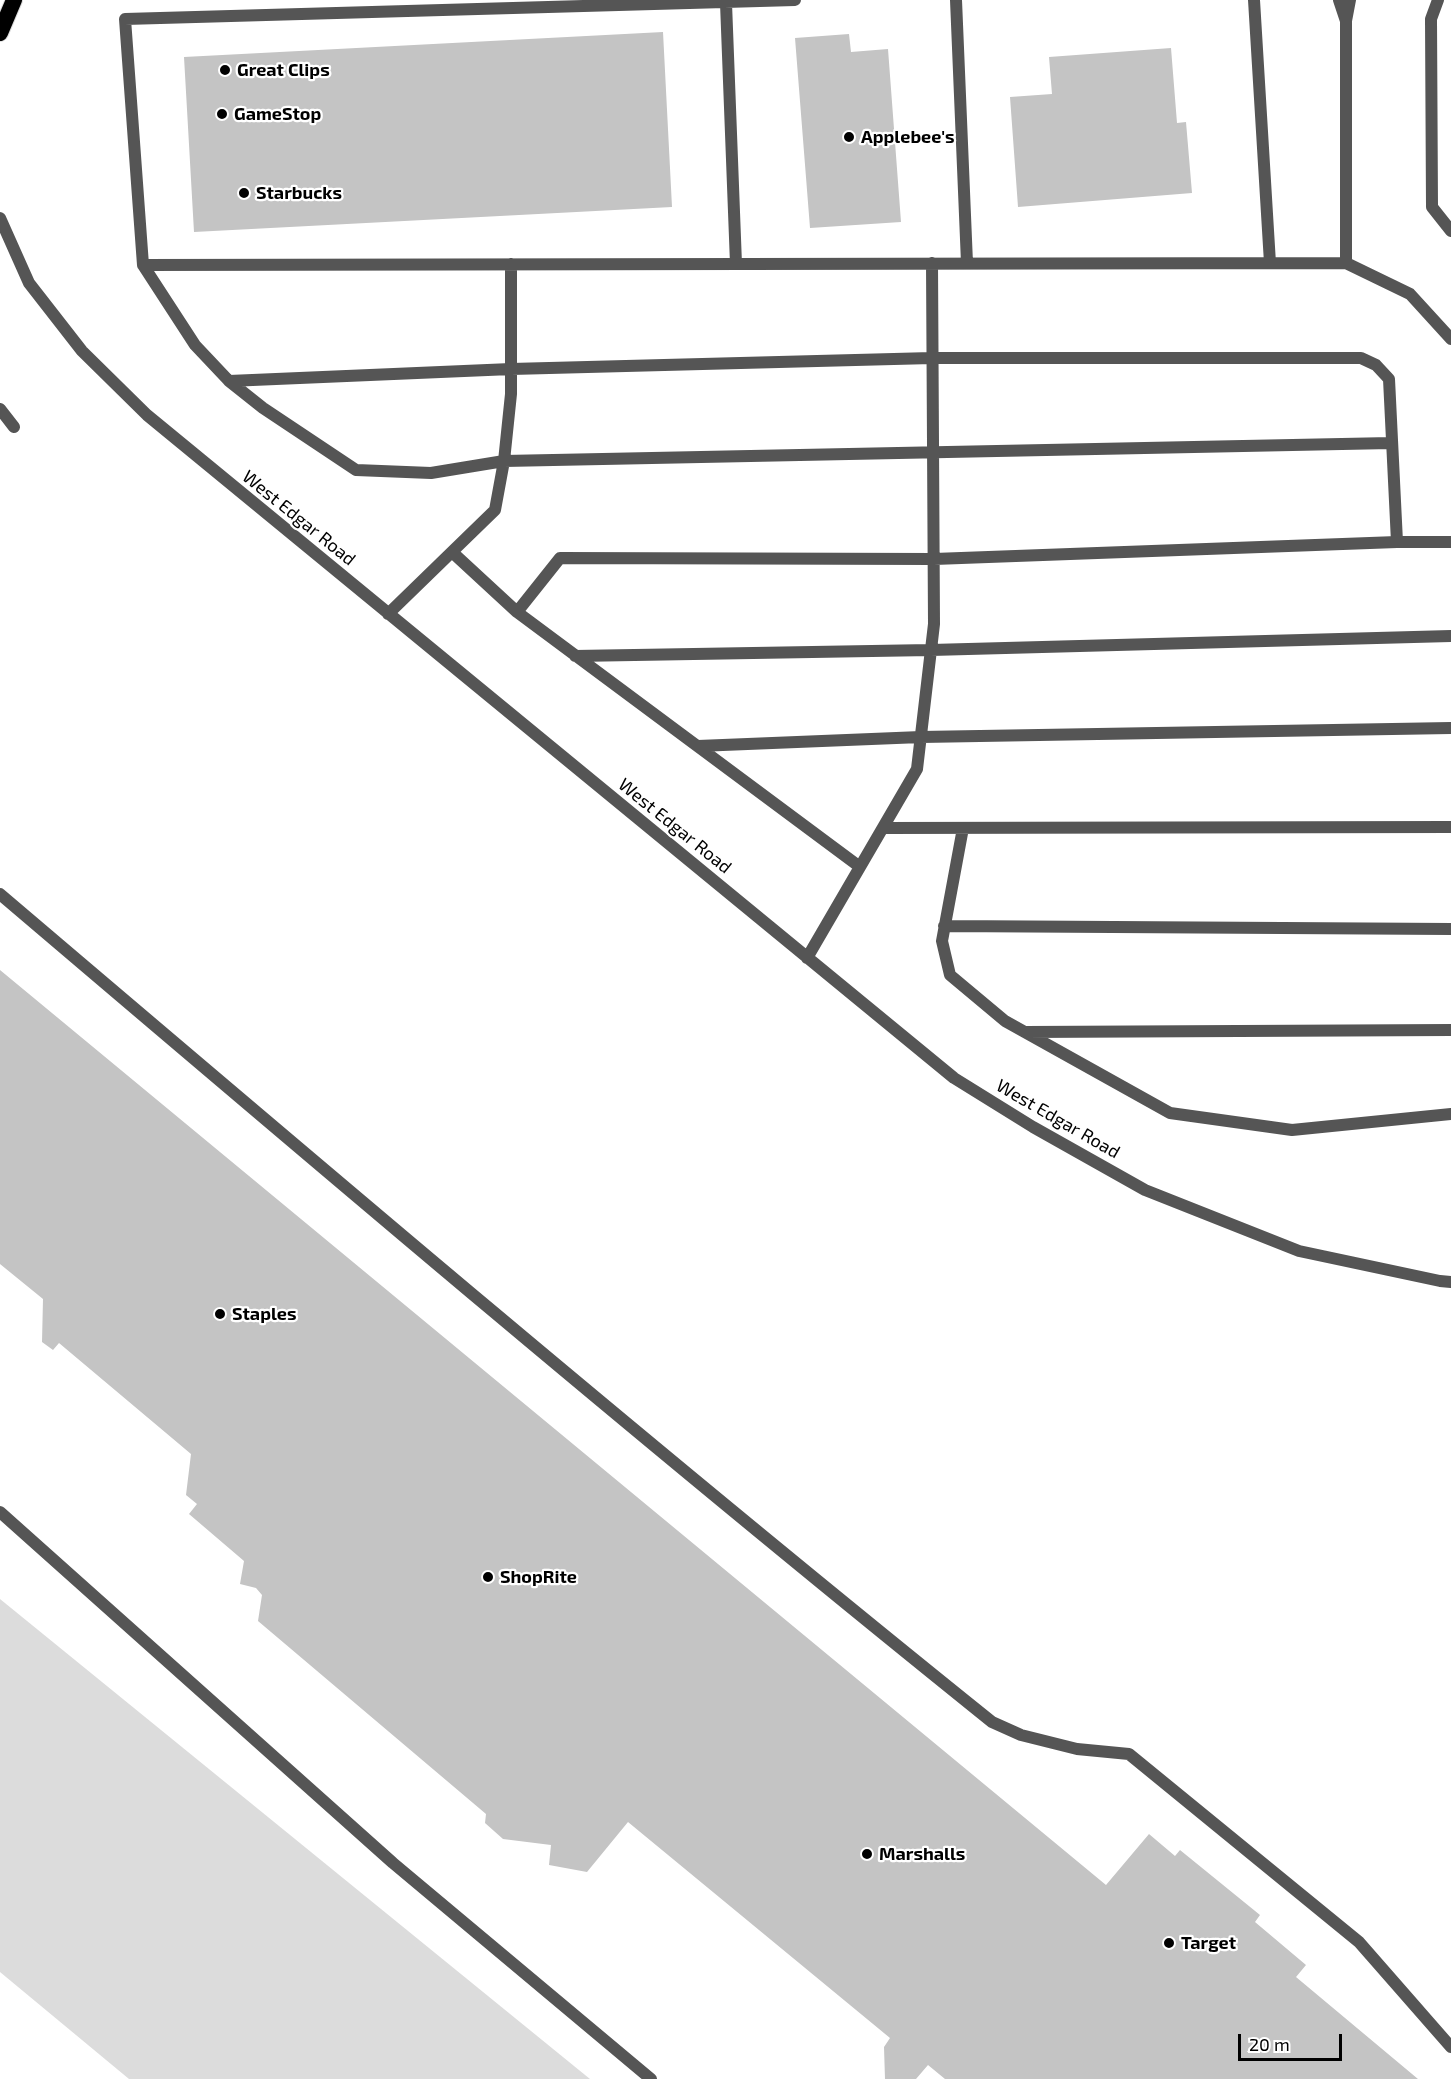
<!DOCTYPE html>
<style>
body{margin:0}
#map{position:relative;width:1451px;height:2079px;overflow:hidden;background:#fff;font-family:"Exo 2",sans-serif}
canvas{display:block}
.scale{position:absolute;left:1238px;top:2034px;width:104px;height:27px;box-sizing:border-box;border:3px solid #000;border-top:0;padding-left:8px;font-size:18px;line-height:21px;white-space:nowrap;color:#000;-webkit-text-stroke:4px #fff;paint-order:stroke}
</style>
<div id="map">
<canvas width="1451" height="2079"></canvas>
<div class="scale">20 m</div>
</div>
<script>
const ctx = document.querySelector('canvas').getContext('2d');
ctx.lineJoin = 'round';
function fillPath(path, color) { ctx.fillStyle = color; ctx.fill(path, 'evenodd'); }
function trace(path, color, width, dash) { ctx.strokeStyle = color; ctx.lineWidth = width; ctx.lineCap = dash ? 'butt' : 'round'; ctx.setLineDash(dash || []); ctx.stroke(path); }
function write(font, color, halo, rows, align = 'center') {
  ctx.font = font + ' "Exo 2",sans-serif'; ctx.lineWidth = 4.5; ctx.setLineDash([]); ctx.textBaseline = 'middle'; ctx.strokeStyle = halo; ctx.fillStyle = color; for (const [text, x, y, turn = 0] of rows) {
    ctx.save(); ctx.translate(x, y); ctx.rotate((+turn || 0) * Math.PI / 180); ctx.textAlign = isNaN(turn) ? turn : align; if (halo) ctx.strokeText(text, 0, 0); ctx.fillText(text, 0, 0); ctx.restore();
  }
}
fillPath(new Path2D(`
 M0 1599 590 2079H129L0 1972Z`), '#dcdcdc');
fillPath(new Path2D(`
 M663 32 672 207 194 232 184 57Z
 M849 34 851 52 888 49 901 222 810 228 795 38Z
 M1171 48 1177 123 1186 122 1192 193 1018 207 1010 97 1052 94 1049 57Z
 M0 970 1106 1885 1149 1834 1175 1856 1180 1850 1260 1915 1255 1922 1306 1965 1296 1977 1418 2079H945L928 2065 916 2079H885L884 2047 890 2038 628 1822 587 1872 549 1865 551 1845 503 1839 485 1823 486 1814 258 1621 262 1595 256 1588 240 1584 244 1561 189 1514 197 1504 186 1495 191 1454 59 1343 53 1350 42 1342 43 1299 0 1264Z`), '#c4c4c4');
const trunk = new Path2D(`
 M0 33 14 0`);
trace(trunk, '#dbdbdb', 18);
trace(new Path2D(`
 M795 0 125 19 143 265 1346 263 1410 294 1451 339
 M956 0 967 263
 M1254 0 1270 263
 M1339 0 1346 21 1350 0
 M1438 0 1431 19 1432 207 1451 231
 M726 3 736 264
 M1346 21V263
 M0 218 29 283 82 351 147 415 954 1078 1033 1127 1145 1190 1299 1251 1440 1281 1451 1282
 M143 265 195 345 229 381 263 408 356 470 431 473 504 461 1391 443
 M229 381 511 369 932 358H1361L1376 365 1389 379 1397 542H1451
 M0 409 14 427
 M452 552 517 612
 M388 614 495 510 504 461 511 394V264
 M575 656 931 650 1451 636
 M698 746 921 737 1451 728
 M883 828 1451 827
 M963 828 942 941 950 975 1005 1021 1170 1113 1292 1130 1451 1114
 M860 867 517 612 560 558 934 559 1397 542
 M0 894C328 1173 656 1452 992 1722L1021 1735 1077 1749 1129 1754 1359 1942 1451 2047
 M944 926 1451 929
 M807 958 917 769 934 624 932 263
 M1026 1032 1451 1030
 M0 1512 393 1863 651 2079`), '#555', 12);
trace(trunk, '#000', 16);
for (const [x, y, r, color] of [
 [225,70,6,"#000"],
 [222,114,6,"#000"],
 [849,137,6,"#000"],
 [244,193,6,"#000"],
 [220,1314,6,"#000"],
 [488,1577,6,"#000"],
 [867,1854,6,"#000"],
 [1169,1943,6,"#000"]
]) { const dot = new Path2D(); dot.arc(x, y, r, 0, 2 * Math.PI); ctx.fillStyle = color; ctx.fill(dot); trace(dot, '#fff', 2); }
write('bold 18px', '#000', '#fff', [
 ["Great Clips",237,70],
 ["GameStop",234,114],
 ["Applebee's",861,137],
 ["Starbucks",256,193],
 ["Staples",232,1314],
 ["ShopRite",500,1577],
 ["Marshalls",879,1854],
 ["Target",1181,1943]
], 'left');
write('18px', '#000', '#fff', [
 ["West Edgar Road",299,518,39],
 ["West Edgar Road",675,826,39],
 ["West Edgar Road",1058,1119,30]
]);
</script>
